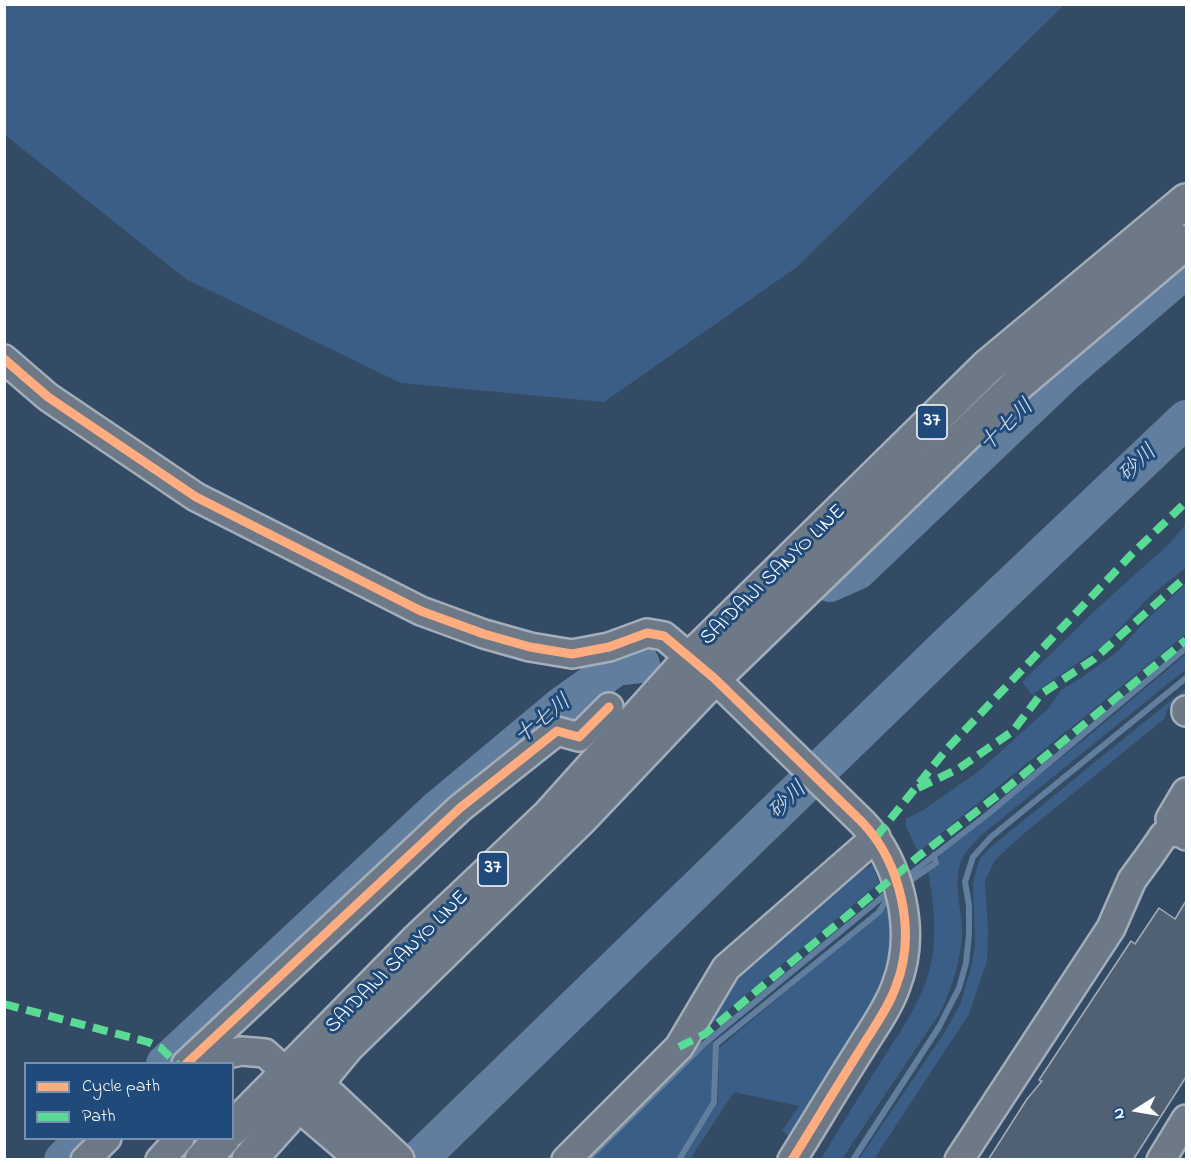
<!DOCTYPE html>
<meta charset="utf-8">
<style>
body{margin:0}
#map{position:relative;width:1191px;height:1164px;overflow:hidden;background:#344b65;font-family:"Indie Flower",sans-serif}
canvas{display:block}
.frame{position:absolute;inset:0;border:6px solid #fff;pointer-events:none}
.legend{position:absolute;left:24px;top:1062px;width:210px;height:78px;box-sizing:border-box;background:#1f4a7a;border:2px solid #7992af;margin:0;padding:8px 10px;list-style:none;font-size:18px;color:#fff}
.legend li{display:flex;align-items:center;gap:12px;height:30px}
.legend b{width:30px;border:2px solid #7992af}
.north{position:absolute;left:1107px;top:1080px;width:60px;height:60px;-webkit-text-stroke:4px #1f4a7a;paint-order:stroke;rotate:259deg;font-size:16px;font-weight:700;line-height:24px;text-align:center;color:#fff}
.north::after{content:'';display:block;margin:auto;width:21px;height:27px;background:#fff;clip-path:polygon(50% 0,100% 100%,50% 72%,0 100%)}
</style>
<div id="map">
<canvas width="1191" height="1164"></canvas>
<div class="frame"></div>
<ul class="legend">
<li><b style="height:8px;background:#ffac80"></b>Cycle path</li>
<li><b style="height:8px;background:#5adb95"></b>Path</li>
</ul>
<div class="north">N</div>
</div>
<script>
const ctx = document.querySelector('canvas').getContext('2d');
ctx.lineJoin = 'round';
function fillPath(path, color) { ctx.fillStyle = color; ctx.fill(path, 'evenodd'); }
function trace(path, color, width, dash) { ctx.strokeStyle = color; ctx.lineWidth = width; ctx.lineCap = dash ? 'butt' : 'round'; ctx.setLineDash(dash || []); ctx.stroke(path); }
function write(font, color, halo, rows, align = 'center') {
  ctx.font = font + ' "Indie Flower","Klee One",sans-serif'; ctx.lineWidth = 6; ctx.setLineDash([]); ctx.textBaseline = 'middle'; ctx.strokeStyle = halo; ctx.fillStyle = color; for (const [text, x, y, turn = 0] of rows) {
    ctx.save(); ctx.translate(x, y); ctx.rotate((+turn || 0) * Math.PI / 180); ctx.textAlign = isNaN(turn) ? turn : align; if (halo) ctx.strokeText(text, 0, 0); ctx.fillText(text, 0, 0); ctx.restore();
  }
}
fillPath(new Path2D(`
 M4 5 5 4 1064 5 797 267 604 402 401 383 186 279 5 135Z
 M1186 524V568L1151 595 1105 644 1032 695 1022 682 1100 606 1170 543Z
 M1186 584V634L918 852 906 826V819L925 809 979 771 1048 709 1061 690 1078 680 1117 652 1147 619Z
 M1186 654V669L979 837C974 844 965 851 962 859 951 883 964 914 962 939 959 965 952 987 941 1011L842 1159H821C841 1125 863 1091 884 1057 904 1026 926 995 932 958 937 929 933 899 928 871L939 864V854L1091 734Z
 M1186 688V692L1168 708 1164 719 1021 836 995 860 985 881 988 931 987 961 969 1014 874 1159H859L945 1032 960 1005 971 968 975 945 973 883 976 870 981 857 991 847Z
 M873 864 879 883 715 1021 711 1024H705V1020L742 974 861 871Z
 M886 907 890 921V949L879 989 847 1047 790 1137 782 1131 799 1106 734 1092 690 1159 683 1160 718 1101 719 1048Z
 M712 1041 716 1044 713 1104 678 1159H590Z`), '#3b5e86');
trace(new Path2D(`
 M904 879 988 814 1186 648
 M904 885 936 863 934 855
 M587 1160 704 1044 892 889
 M679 1160 714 1102 716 1044 879 912 890 895
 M853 1160 939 1027 959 988 966 963 969 935V905L965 882 973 857 991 837 1186 678`), '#617e9e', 6);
trace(new Path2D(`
 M830 583 857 571 1066 372 1186 269
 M165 1064 439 808 560 707 616 667 641 664
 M63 1160 85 1138
 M418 1160 946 647 1186 419`), '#617e9e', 38);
const building = new Path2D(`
 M1186 901V1077L1133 1160H988L1027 1099 1042 1081 1039 1080 1131 941 1135 944 1159 908 1175 919Z`);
fillPath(building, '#506174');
trace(building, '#a4aeba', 1.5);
const minor = new Path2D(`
 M4 359 48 397 196 497 421 611 484 634 530 647 572 654 609 647 647 633 664 636 714 678 863 823C901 864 917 933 896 986 888 1009 872 1030 860 1050 837 1086 815 1123 792 1160
 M1186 710V712
 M1172 832 1170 819 1186 792
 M186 1064 460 808 557 731 579 737 609 707
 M215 1064 220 1056 241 1051 265 1053 288 1074
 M85 1160 107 1138
 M160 1160 180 1138
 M566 1160 679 1047 726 968 876 837
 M959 1160 1111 928 1132 880 1151 854 1164 835 1172 832 1182 833 1186 836
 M1161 1160 1186 1119`);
const major = new Path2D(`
 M232 1129 417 941 549 816 691 658 988 366 1186 201
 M202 1160 223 1138
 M249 1160 299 1104 347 1046 580 819 714 678 1019 383 1186 242`);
const highway = new Path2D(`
 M288 1074 315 1083 397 1160
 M288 1074 299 1104 360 1156`);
trace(minor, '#a4aeba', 32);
trace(major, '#a4aeba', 38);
trace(highway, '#a4aeba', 38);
trace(minor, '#6d7986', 27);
trace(major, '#6d7986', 33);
trace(highway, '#6d7986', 33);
trace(new Path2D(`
 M918 788 958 769 1013 731 1041 694 1094 659 1186 577
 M876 837 946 750 1131 555 1186 502
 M4 1004 148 1042 161 1048 177 1064
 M679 1047 705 1034 919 856 1007 788 1186 640`), '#5adb95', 8, [15, 8]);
trace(new Path2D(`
 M4 359 48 397 196 497 421 611 484 634 530 647 572 654 609 647 647 633 664 636 714 678 863 823C901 864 917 933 896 986 888 1009 872 1030 860 1050 837 1086 815 1123 792 1160
 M186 1064 460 808 557 731 579 737 609 707`), '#ffac80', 9);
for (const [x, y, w] of [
 [932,422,30],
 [493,869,30]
]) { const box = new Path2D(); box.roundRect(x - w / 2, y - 17, w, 34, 4.5); ctx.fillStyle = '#1f4a7a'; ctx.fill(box); trace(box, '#fff', 1.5); }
write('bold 20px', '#fff', null, [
 ["37",932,422],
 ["37",493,869]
]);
write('21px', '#fff', '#1f4a7a', [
 ["SAIDAIJI SANYO LINE",774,576,-44],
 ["SAIDAIJI SANYO LINE",398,963,-45]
]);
write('italic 22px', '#d8e0e8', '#1f4a7a', [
 ["十七川",1008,427,-44],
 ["砂川",1139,465,-44],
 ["十七川",544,721,-39],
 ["砂川",789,802,-44]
]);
</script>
